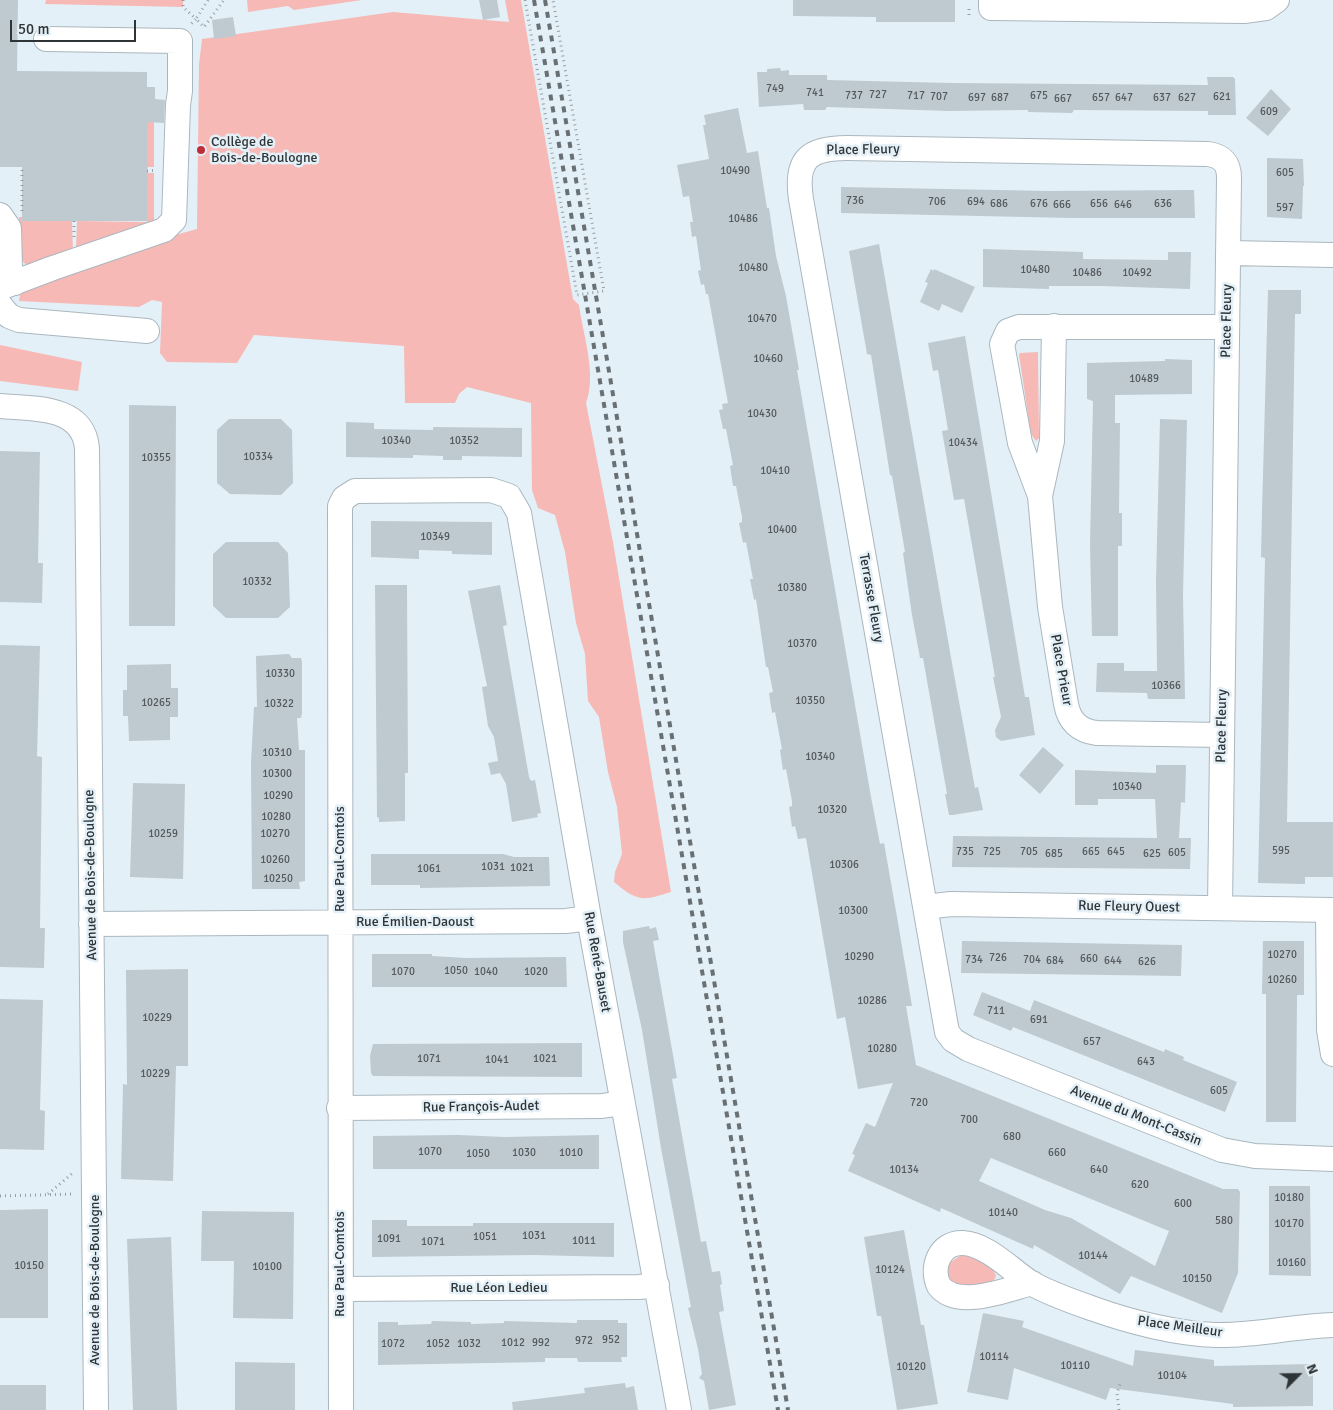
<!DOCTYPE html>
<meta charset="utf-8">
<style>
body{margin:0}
#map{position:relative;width:1333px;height:1410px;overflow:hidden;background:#e4f0f7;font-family:Signika,sans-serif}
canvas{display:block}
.north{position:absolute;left:1273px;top:1350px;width:50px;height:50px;-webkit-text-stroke:4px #e4f0f7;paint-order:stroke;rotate:67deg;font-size:14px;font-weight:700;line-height:20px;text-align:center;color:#2f3437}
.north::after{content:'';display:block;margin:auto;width:18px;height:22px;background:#2f3437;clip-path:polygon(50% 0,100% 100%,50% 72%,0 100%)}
.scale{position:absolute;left:10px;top:20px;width:126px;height:22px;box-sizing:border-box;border:2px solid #2f3437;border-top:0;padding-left:6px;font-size:15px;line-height:18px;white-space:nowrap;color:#2f3437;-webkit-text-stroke:4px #e4f0f7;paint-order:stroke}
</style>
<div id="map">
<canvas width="1333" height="1410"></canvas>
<div class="north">N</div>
<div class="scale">50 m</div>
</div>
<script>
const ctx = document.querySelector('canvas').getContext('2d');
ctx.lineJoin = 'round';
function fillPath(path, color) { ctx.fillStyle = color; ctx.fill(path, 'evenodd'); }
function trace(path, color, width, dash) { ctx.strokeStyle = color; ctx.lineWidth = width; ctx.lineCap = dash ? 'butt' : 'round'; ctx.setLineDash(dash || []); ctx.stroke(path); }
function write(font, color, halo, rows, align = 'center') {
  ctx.font = font + ' Signika,sans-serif'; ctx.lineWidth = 5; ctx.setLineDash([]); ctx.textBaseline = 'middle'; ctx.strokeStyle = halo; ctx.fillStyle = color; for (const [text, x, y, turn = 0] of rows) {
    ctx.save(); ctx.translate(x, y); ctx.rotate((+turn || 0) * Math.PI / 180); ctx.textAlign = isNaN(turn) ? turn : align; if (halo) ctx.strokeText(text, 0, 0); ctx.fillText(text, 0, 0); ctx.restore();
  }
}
fillPath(new Path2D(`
 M46 0H183V7L45 4Z
 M247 0H362L294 10 288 6 248 12Z
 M505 0H521L573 299 579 305C583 335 597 374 586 403L613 542 671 892C643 901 638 902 614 882L615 872 622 854 617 807 608 772 599 717 588 701 585 654 576 623 565 552 555 515 538 508 532 490 531 403 467 387 459 394 455 403H405L404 346 254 335 237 363 167 362 160 353 162 302 152 300 139 307 19 301 21 290 161 239 197 229 199 64 202 39 393 12 509 22Z
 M148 122H154V167H147Z
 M147 173H154V224L76 249 77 221 147 222Z
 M19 217H22V221H72L73 253 27 265C13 256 19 232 19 217Z
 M0 345 82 362 78 391 0 381Z
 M1038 352 1039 438 1036 441 1031 434 1019 355 1020 353Z
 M963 1254C974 1256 991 1265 996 1275L995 1279C981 1290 940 1292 949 1263Z`), '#f6b9b6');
fillPath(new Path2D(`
 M0 0H18L17 71 147 72V87H155V99L165 100 164 123 148 122 147 221H22V167H0Z
 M479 0H497L500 17 483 20Z
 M793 0H955V22H876V17L793 16Z
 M233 17 236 36 214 39 212 20Z
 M780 68 781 71 789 70V75H827V80L951 83 1208 85 1207 77H1233L1235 79 1236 115H1208V111L1074 110 1072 113 1028 112V110L949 111 827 107 825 110H804L803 104 759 107 757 72H767V69Z
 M1271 89 1291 109 1268 136 1246 118Z
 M738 108 747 153 758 151 767 208H769L776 256 786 296 799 370H797L871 797 880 844 884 843 897 917 912 1006H906L916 1065 1223 1189H1238L1240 1192 1238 1273 1222 1313 1131 1276 1120 1294 1034 1245 1033 1249 941 1208 940 1212 848 1171 855 1155 852 1154 866 1123 875 1127 893 1083 858 1089 845 1017 837 1019 806 838 798 839 795 826 792 827 789 807 792 806V801L786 769 783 770 780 750 782 749 775 712 772 713 769 693 773 692 768 667H766L756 599 754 600 750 579H753L746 542 743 543 739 523 742 522V517L736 486H733L730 466 733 465 726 429H723L719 410 723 409 722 404 728 403 708 294H706L704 284 701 285 698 271 701 270 696 236 692 237 690 222H693L689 196 683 197 677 165 709 159 703 125H706L704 115ZM991 1158 1169 1231 1155 1266 1071 1218 1045 1210 979 1181Z
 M1267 158 1303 159 1304 186H1303L1302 219 1267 217Z
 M841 187 1049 191 1194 190 1195 218H1072L841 213Z
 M879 244 953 669 975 788 978 787 983 810 953 815H949L945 794H947L923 658H920L912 615 903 553 905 552 892 476 890 475 871 355 867 354 849 251Z
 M983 249 1083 252V259L1168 260V252H1191L1190 289 1101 286H1049V289L983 287Z
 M931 269 934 271V269L975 287 962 313 942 304 939 311 920 302 928 283 925 282Z
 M1268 290H1301V314H1295L1287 822H1333V877H1305V884L1258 883 1265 558 1261 557 1262 512Z
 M965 336 1025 697H1029L1035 735 1001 741 996 737 995 730 1001 717 993 677H995L964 499 954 500 942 431 948 430 938 370 933 371 928 343Z
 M1165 359 1192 360V394L1115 395V423H1120L1119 513H1122V546H1118V636H1092L1090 545 1093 401 1087 399V363L1165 361Z
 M129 405 176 406 175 626H129Z
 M229 419H281L292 430 293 483 281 495 230 494 217 483V430Z
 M1160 419 1187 420 1183 596 1185 699H1148L1147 693 1096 692 1097 663H1124V671H1157L1156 581Z
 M346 422 374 423V429L433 430V427L522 428V457L462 456V460H443V456L413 455V458L346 457Z
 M0 451 40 452 38 563H43L42 603 0 602Z
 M371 521 492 522V555L452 554V551L419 550V559L371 557Z
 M226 542H278L288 553 290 607 278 618H226L213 606V554Z
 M375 585H407L408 773H405V821L379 822V818L377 817Z
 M500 585 507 625 503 626 529 777 531 781 535 780 541 813 537 814 538 817 512 822 506 784 500 773 491 775 488 763 498 761 494 737 488 726 482 687 487 686 468 591Z
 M0 645 40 646 37 756 42 757 40 928H45L44 968 0 967Z
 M289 654 292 658H301L302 662V713L301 718H297L299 750H305V881L299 882 300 889H252L251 762 254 707H257L256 656Z
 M171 664V688H178V717H170V740L129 741 128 716H123V690H127V665Z
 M1043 747 1064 765 1040 794 1019 775Z
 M1156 765H1186L1185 803 1181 802 1179 838H1191L1190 869 952 867 953 836 1157 838 1155 799H1098V805H1075V770L1156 773Z
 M133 783 185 784 183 879 130 877Z
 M371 854H503L514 857H549L550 886 420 888V885H371Z
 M649 926 650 929 656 927 659 940 653 941 677 1078 672 1079 701 1242 706 1241 712 1272 720 1271 722 1284 720 1285 724 1311 719 1312 736 1405 709 1410 704 1381 699 1378 702 1374 698 1349 688 1308 691 1307 661 1148 642 1030 623 942V931Z
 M962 941 1182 945 1181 976 961 973Z
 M1263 941H1304V995H1297L1296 1122H1266V994H1262Z
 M372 954H432V956L466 958 566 957 567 987H372Z
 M188 969V1066H176L173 1181 121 1179 123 1084 127 1085 126 970Z
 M982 992 1030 1011 1034 1000 1164 1052 1165 1049 1184 1057 1183 1060 1237 1082 1225 1112 1013 1027 1011 1031 973 1015Z
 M0 999 43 1000 40 1110 45 1111 44 1150 0 1149Z
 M582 1043V1077L373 1076 371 1073 370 1056 373 1044Z
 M458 1135 505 1137 599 1135V1169H373V1136Z
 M1269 1186H1310L1311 1276 1269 1275Z
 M48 1209V1318H0V1210Z
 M202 1211 294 1212 293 1319 233 1318 234 1261H201Z
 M372 1220H407V1226H473V1223H614V1257L534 1255 372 1257Z
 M904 1230 921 1325H924L938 1404 897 1410 881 1316H877L864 1237Z
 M171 1237 177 1410H133L127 1239Z
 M983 1313 1024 1321 1022 1327 1133 1366 1135 1350 1214 1360V1366L1313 1364V1406L1233 1407V1404L1110 1388 1106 1400 1014 1368 1008 1400 967 1392Z
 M577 1320H618V1323H627V1357H621L622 1362H578L577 1358H545V1362L378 1365V1322H398V1325L431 1324 432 1321 471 1322V1324L504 1323V1321L577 1323Z
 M235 1362 295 1363V1410H235Z
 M625 1383 626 1388 634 1386 638 1410H513L512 1402 585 1393 584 1388Z
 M0 1385H46V1410H0Z`), '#bec9d0');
const minor = new Path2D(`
 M991 0V8L1244 11 1266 8 1277 0
 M0 215 9 228 10 267 15 283
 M1228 253 1333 255
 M0 288 53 268 164 230 174 220 178 105 180 91V41L46 39
 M0 305 9 316 19 320 147 331
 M0 406C33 409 83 405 87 448L96 1410
 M1040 496 1052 441 1054 326
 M1222 735 1097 733C1079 731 1069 721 1066 704L1050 607 1040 496 1020 443 1002 344 1008 331 1019 327H1227
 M925 907 951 904 1333 910
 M1220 908 1229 178C1229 163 1222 156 1208 154L847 148C809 148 795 159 801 199L947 1032 953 1040 968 1049 1222 1150 1255 1156 1333 1159
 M1328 910 1329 1030 1333 1054
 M91 924 566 921 589 918
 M339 1108 602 1106 622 1103
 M1032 1283C1008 1289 958 1310 939 1286 930 1267 940 1242 963 1243 987 1244 1012 1271 1031 1283 1050 1294 1074 1302 1094 1309 1130 1322 1178 1334 1216 1335 1255 1336 1294 1326 1333 1325
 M341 1289 639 1287 657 1285
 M341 1410 340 506 344 498 355 491 491 490 509 496 519 513 589 918 679 1410`);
trace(minor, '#abb7be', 26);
trace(new Path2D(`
 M183 0V7L196 19 189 26
 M208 0 196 19 204 27 224 0
 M525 0 577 295 604 291 553 0
 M969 15V6
 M147 171 157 170
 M22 211V167
 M74 221V241
 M48 1194 74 1172
 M0 1196 74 1194
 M1119 1410 1117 1393 1120 1384`), '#969fa5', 3, [1, 4]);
trace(minor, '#fff', 24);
trace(new Path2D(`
 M534 0 778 1410
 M545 0 788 1410`), '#697074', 4, [6, 6]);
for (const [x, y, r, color] of [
 [201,150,5,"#be2e3a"]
]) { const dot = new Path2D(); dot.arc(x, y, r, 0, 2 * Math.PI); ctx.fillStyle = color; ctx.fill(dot); trace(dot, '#e4f0f7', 2); }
write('11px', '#53595d', null, [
 ["749",775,89],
 ["741",815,93],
 ["727",878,95],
 ["737",854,96],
 ["717",916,96],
 ["675",1039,96],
 ["707",939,97],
 ["621",1222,97],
 ["697",977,98],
 ["687",1000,98],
 ["657",1101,98],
 ["647",1124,98],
 ["637",1162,98],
 ["627",1187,98],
 ["667",1063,99],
 ["609",1269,112],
 ["10490",735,171],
 ["605",1285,173],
 ["736",855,201],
 ["706",937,202],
 ["694",976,202],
 ["686",999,204],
 ["676",1039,204],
 ["656",1099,204],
 ["636",1163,204],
 ["666",1062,205],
 ["646",1123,205],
 ["597",1285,208],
 ["10486",743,219],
 ["10480",753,268],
 ["10480",1035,270],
 ["10486",1087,273],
 ["10492",1137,273],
 ["10470",762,319],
 ["10460",768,359],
 ["10489",1144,379],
 ["10430",762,414],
 ["10340",396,441],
 ["10352",464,441],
 ["10434",963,443],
 ["10334",258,457],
 ["10355",156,458],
 ["10410",775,471],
 ["10400",782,530],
 ["10349",435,537],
 ["10332",257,582],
 ["10380",792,588],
 ["10370",802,644],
 ["10330",280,674],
 ["10366",1166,686],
 ["10350",810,701],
 ["10265",156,703],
 ["10322",279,704],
 ["10310",277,753],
 ["10340",820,757],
 ["10300",277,774],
 ["10340",1127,787],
 ["10290",278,796],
 ["10320",832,810],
 ["10280",276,817],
 ["10259",163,834],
 ["10270",275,834],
 ["595",1281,851],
 ["735",965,852],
 ["725",992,852],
 ["705",1029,852],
 ["665",1091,852],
 ["645",1116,852],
 ["605",1177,853],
 ["685",1054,854],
 ["625",1152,854],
 ["10260",275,860],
 ["10306",844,865],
 ["1031",493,867],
 ["1021",522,868],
 ["1061",429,869],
 ["10250",278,879],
 ["10300",853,911],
 ["10270",1282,955],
 ["10290",859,957],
 ["726",998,958],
 ["660",1089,959],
 ["734",974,960],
 ["704",1032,960],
 ["684",1055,961],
 ["644",1113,961],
 ["626",1147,962],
 ["1050",456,971],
 ["1070",403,972],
 ["1040",486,972],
 ["1020",536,972],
 ["10260",1282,980],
 ["10286",872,1001],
 ["711",996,1011],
 ["10229",157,1018],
 ["691",1039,1020],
 ["657",1092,1042],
 ["10280",882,1049],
 ["1071",429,1059],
 ["1021",545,1059],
 ["1041",497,1060],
 ["643",1146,1062],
 ["10229",155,1074],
 ["605",1219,1091],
 ["720",919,1103],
 ["700",969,1120],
 ["680",1012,1137],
 ["1070",430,1152],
 ["1030",524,1153],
 ["1010",571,1153],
 ["660",1057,1153],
 ["1050",478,1154],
 ["10134",904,1170],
 ["640",1099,1170],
 ["620",1140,1185],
 ["10180",1289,1198],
 ["600",1183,1204],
 ["10140",1003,1213],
 ["580",1224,1221],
 ["10170",1289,1224],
 ["1031",534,1236],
 ["1051",485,1237],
 ["1091",389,1239],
 ["1011",584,1241],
 ["1071",433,1242],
 ["10144",1093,1256],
 ["10160",1291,1263],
 ["10150",29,1266],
 ["10100",267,1267],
 ["10124",890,1270],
 ["10150",1197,1279],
 ["952",611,1340],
 ["972",584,1341],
 ["1012",513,1343],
 ["992",541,1343],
 ["1072",393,1344],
 ["1052",438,1344],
 ["1032",469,1344],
 ["10114",994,1357],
 ["10110",1075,1366],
 ["10120",911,1367],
 ["10104",1172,1376]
]);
write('14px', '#2f3437', '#e4f0f7', [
 ["Collège de",211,142],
 ["Bois-de-Boulogne",211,158]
], 'left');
write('14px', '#2f3437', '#e4f0f7', [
 ["Place Fleury",863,150,-1],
 ["Place Fleury",1227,321,-89],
 ["Terrasse Fleury",871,598,80],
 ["Place Prieur",1061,670,80],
 ["Place Fleury",1222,726,-89],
 ["Rue Paul-Comtois",340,859,-90],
 ["Avenue de Bois-de-Boulogne",91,875,-91],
 ["Rue Fleury Ouest",1129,907,1],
 ["Rue Émilien-Daoust",415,922],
 ["Rue René-Bauset",597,962,80],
 ["Rue François-Audet",481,1107,-1],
 ["Avenue du Mont-Cassin",1136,1116,22],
 ["Rue Paul-Comtois",340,1264,-90],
 ["Avenue de Bois-de-Boulogne",95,1280,-90],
 ["Rue Léon Ledieu",499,1288],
 ["Place Meilleur",1180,1327,8]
]);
</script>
